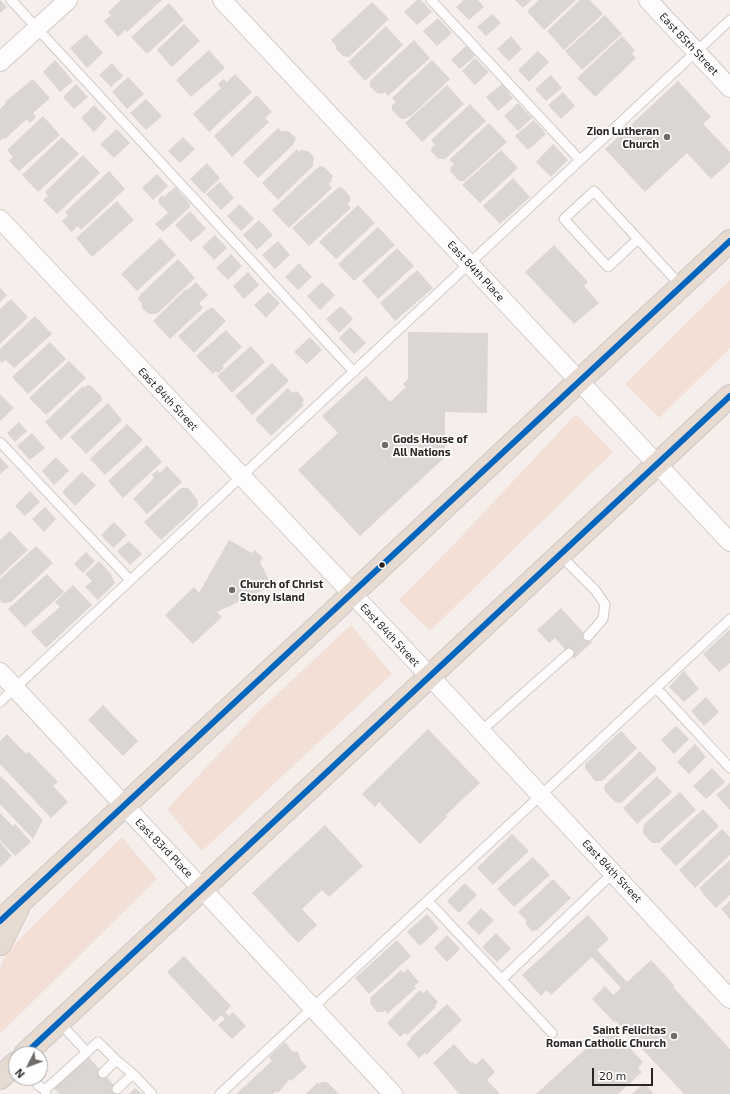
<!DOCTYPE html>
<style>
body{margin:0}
#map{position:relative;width:730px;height:1094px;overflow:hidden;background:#f5eeea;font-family:"Exo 2",sans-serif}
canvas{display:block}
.north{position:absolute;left:8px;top:1046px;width:40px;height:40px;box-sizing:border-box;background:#fff;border:1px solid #aaa8a7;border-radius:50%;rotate:228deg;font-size:11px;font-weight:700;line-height:16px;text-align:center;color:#2b2623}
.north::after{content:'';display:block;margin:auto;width:14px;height:18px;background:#726c69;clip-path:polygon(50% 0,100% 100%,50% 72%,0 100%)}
.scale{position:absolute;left:592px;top:1068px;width:61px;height:18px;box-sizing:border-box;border:2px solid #2b2623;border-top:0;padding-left:5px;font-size:12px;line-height:14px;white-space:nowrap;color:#2b2623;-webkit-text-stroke:3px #fff;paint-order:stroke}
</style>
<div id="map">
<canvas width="730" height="1094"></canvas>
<div class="north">N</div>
<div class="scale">20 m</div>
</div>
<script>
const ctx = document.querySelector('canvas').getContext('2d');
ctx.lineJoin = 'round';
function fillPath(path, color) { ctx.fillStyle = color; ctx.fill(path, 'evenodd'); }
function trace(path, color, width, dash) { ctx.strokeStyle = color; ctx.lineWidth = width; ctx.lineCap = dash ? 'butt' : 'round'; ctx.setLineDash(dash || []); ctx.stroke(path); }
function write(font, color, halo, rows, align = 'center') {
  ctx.font = font + ' "Exo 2",sans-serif'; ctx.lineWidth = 3.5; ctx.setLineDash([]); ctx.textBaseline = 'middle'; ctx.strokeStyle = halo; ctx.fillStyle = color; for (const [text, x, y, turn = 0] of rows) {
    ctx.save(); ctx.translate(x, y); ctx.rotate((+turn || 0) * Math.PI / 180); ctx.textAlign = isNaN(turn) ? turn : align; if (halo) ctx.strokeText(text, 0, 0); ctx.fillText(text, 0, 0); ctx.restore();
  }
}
fillPath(new Path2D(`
 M730 280V348L659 418 625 384Z
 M576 414 613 452 430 631 399 600 456 542Z
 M351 625 392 674 202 851 167 809 259 711Z
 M122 837 157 879 0 1034V969L6 953Z`), '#f2e0d6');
fillPath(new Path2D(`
 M0 0 7 7 0 13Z
 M121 0H162L127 32 125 30 118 37 104 21 111 15 108 12Z
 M417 0H421L432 12 417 25 404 12Z
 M464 0H478L484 7 469 20 456 7Z
 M515 0H532L523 8Z
 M539 0H576L544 30 527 11Z
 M580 0H590L603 14 564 50 547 31Z
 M372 2 389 19 349 57 343 56 336 49V46L331 40Z
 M169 3 184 20 147 54 131 37Z
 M492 14 501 23 486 36 477 27Z
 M605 15 622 34 582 70 565 51Z
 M438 18 452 33 437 46 423 31Z
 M184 24 200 41 172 67 157 50Z
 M386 26 403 45 365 81 348 62Z
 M86 34 103 53 87 68 70 48Z
 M511 36 522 49 509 61 497 49Z
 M622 36 635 50 632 54 636 58 595 97 577 78Z
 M414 40 430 58 388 96 385 92 382 94 377 93 370 86V81Z
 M466 46 475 56 460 69 451 60Z
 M209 50 225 68 191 97 176 80Z
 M538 51 549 62 529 82 518 70Z
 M475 58 489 72 475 85 462 71Z
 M55 60 73 81 60 92 43 72Z
 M432 60 450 79 410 117 409 116 405 119H401L392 110V105L396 102 392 98Z
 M112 63 123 76 111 87 99 75Z
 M235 74 252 92 209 132 193 114 221 88 218 84 223 79 227 82Z
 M551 75 562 88 546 101 535 89Z
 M128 77 144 94 127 109 112 92Z
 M33 79 50 98 33 113 36 117 30 123 27 119 5 139 4 138 0 141V109L6 103 5 102Z
 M678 81 711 117 703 124 730 152V162L711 179 687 153 645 192 605 149Z
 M76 84 88 97 74 109 63 97Z
 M502 84 513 98 498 111 486 97Z
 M447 85 464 104 422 142 405 123Z
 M563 92 575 106 561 119 548 105Z
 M257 95 272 112 265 118 269 122 232 157 214 136Z
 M146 99 162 116 146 130 130 113Z
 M518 103 532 118 518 131 504 116Z
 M470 104 486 121 445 159H438L431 151 432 147 435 145 431 140Z
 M94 105 107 118 94 132 81 118Z
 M43 116 60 135 19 171 9 161 13 157 7 150Z
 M534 120 546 134 528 150 515 136Z
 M489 123 507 142 464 181H459L450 171 451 167 454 164 449 160Z
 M278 128 281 131H288L296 138 293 145 258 178 243 162Z
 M117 129 130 143 114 158 100 144Z
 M62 137 79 154 38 192 22 175Z
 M183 137 195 149 180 163 168 151Z
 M553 144 568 160 551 177 536 162Z
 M297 149 299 152 301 150 308 151 314 157 313 166 278 200 262 183Z
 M501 150 518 168 480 203 462 185Z
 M83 155 100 173 57 214 43 200 48 196 45 192Z
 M207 163 220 178 204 194 190 179Z
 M320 166 324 167 333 176 331 180 332 181 329 184 332 188 289 228 272 210 315 170Z
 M109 171 125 189 81 230 78 226 71 232 62 221 68 216 65 212Z
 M157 174 168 186 153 200 142 188Z
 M513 178 530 197 500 224 483 206Z
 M220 182 234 198 221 210 206 194Z
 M175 187 191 205 189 206 190 207 163 232 155 224 168 213 158 202 159 201 158 200 162 195 164 197Z
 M339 187 343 188 350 197V202L347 204 351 208 309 246 292 228Z
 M117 201 134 220 92 257 76 238Z
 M240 204 254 219 241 231 227 216Z
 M358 205 375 223 336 259 319 242Z
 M190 211 206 229 191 242 175 225Z
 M259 220 273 235 257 250 243 235Z
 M378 227 395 245 354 281 338 264Z
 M215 235 227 248 214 260 202 247Z
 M160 238 176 255 137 291 121 274Z
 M278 241 290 255 275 269 262 255Z
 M554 245 588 282 584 286 599 303 574 324 525 272Z
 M397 248 414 266 378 299 362 281Z
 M231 254 242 266 228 280 216 268Z
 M178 259 195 278 158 313 154 314H149L142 308V304L138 299 141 294Z
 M299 263 312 277 298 290 285 277Z
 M417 270 433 288 395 321 380 303Z
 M248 272 259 285 244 299 233 286Z
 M196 282 208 295 199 303 203 308 170 339 153 321 186 289 187 290Z
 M322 282 335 295 320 310 307 296Z
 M0 288 7 295 0 302Z
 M268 292 280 303 266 318 254 305Z
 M11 299 28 317 0 344V309Z
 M341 306 353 319 339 333 326 319Z
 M212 307 226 321 194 353 178 336 207 310H208Z
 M35 316 52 334 14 368 6 360 1 363 0 361V349Z
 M350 327 366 343 354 354 339 338Z
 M226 330 242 347 222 366 224 368 218 373 216 371 213 374 196 356Z
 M408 332 488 333 487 413 445 412V457L360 536 298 470 338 433 322 416 366 376 390 402 406 387 403 384 408 379Z
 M310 337 322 350 307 364 294 352Z
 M50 342 66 359 28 394 12 377Z
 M251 346 265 362 232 393 217 376Z
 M69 361 86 378 46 415 29 398Z
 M272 363 289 381 252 415 235 396Z
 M87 385H90L101 396 102 400 61 440 45 422 83 386 84 388Z
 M288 388 293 393 297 391 304 400 302 403 304 405 271 436 255 419Z
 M0 394 14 408 0 421Z
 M108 403 122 420 86 454 70 437Z
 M19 422 27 431 15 442 7 433Z
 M127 424 143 440 105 475 90 459Z
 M32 433 45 448 30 460 17 446Z
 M147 445 162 462 123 498 108 481Z
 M0 457 9 467 0 474Z
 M56 457 69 471 54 485 42 471Z
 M167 466 182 482 147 514 133 499 154 478 152 475 157 470 160 473Z
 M82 472 96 485 75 506 62 492Z
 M181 488H188L197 499 198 506 161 540 144 522Z
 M30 491 40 502 25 516 15 506Z
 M45 507 56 519 44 532 32 519Z
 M114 522 127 535 113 548 101 535Z
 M10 531 28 550 0 576V540Z
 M229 540 252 553 255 550 263 558 260 562 272 586 217 612 222 617 193 644 165 615 194 587 199 593Z
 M129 541 142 554 130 565 117 551Z
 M36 546 53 563 11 602 3 603 0 600V579Z
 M86 552 95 561 83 573 74 564Z
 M99 561 111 574 115 583 98 600 85 587 92 581 85 574Z
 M47 574 64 592 25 627 8 609Z
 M73 585 92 605 46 648 31 632 60 607 55 602Z
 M561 608 592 642 574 659 555 638 549 643 537 630Z
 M730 629V663L719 672 703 654Z
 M684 671 699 689 684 702 669 687Z
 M706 697 719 712 704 726 691 711Z
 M103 705 138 741 123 756 88 720Z
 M676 726 689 739 674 754 661 740Z
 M428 729 480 783 446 815 447 817 420 844 379 802 375 807 362 794Z
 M621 731 637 748 602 781H595L585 768V764Z
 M7 734 26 754 29 752 58 782 53 786 68 802 51 818 0 764V741Z
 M695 744 706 757 689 774 677 762Z
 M640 751 657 769 621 803 615 802 604 790 605 785Z
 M712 768 725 782 706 799 693 786Z
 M1 776 43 820 33 839 0 804V777Z
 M657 776 672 792 637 824 623 808Z
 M730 783V810L716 795Z
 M680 792 696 810 659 843H652L643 833 644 824Z
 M703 809 719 826 676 866 660 849Z
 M0 813 13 826 15 824 31 842 15 856 0 840Z
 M325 825 363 866 329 897 322 890 302 909 317 925 298 943 252 893Z
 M722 829 730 837V855L695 888 679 870Z
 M512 834 529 851 493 885 477 868Z
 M0 842 12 856 0 867Z
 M533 857 550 875 514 907 497 889Z
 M730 860V895L716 908 702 893H703L699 888Z
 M553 879 571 898 536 931 535 930 533 932 525 923 527 921 518 912Z
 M465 883 477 895 459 913 447 901Z
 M730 901V919L721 909Z
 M481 908 494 920 479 935 467 923Z
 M427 914 439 928 420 946 407 932Z
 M588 915 609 939 597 950 627 982 651 960 675 986 673 987 730 1049V1094H684L616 1021 614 1022 592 999 605 986 613 995 621 988 592 957 551 995 546 990 541 996 522 975Z
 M496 933 511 949 497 962 482 947Z
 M447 935 460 949 447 962 434 948Z
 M397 940 411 956 369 994 355 978Z
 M184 956 231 1006 225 1012 229 1016 233 1012 246 1026 232 1039 218 1025 225 1019 221 1015 214 1022 167 972Z
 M408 969 419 982 414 986 416 988 387 1014 385 1010 383 1012H377L370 1003 371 997 401 970 403 973Z
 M420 990 423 993 427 990 438 1002 435 1006 436 1007 407 1035 405 1033 400 1037 387 1023Z
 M447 1004 462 1020 426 1055 425 1053 419 1058 406 1044 411 1039 410 1038Z
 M613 1030 643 1062 638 1068 642 1072 618 1094H536L604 1032 607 1035Z
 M285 1042 292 1051 298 1052 300 1056V1059L307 1067 291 1081 290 1079 288 1081 279 1092H275L273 1094H236L272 1061 269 1057Z
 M454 1044 471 1063 472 1061 475 1065 483 1058 495 1072 487 1080 500 1094H459L433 1063Z
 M87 1055 119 1091 116 1094H59L53 1087Z
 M318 1082 319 1084 322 1082H327L339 1094H306Z
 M644 1083 654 1094H632Z
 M135 1088 142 1094H129Z`), '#dbd6d3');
const lane = new Path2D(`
 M11 0 354 372
 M431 0 580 160
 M638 239 608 267 564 219 594 191 681 286
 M0 442 130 580
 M560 555 595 590 605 604 603 619 588 636
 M656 688 730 768
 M0 702 730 20
 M481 731 569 653
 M428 901 552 1033
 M502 979 613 873
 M59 1022 87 1052
 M103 1073 116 1060
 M133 1074 152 1094
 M32 1078 39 1086 45 1090 46 1094
 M45 1090 98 1042 116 1060 133 1074 117 1089
 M220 1094 730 619`);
const street = new Path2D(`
 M222 0 730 542
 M648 0 730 88
 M0 62 68 0
 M0 219 453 701 730 999
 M0 672 393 1094`);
const highway = new Path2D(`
 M0 921 332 613 579 381 730 241
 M0 944 18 908
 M25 1054 730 396
 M0 1078 16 1063`);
trace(lane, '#d0cbc7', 11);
trace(street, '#d0cbc7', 20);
trace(highway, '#ccc9c8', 24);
trace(lane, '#fefcfc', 9);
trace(street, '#fefcfc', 18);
trace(highway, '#e7dad0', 22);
trace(new Path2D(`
 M0 921 730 241
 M25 1054 730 396`), '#0065bd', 6);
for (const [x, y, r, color] of [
 [667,137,4,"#726c69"],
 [385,445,4,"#726c69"],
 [382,565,3.5,"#2b2623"],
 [232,590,4,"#726c69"],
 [674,1036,4,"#726c69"]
]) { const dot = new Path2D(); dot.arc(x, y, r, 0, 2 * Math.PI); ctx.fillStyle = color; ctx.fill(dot); trace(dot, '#fff', 1.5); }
write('11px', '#2b2623', '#fff', [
 ["East 85th Street",689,44,47],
 ["East 84th Place",476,271,47],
 ["East 84th Street",168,399,47],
 ["East 84th Street",390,635,47],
 ["East 83rd Place",164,848,46],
 ["East 84th Street",612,871,47]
]);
write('bold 11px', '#2b2623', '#fff', [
 ["Zion Lutheran",659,131],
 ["Church",659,144],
 ["Gods House of",393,439,"left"],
 ["All Nations",393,452,"left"],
 ["Church of Christ",240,584,"left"],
 ["Stony Island",240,597,"left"],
 ["Saint Felicitas",666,1030],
 ["Roman Catholic Church",666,1043]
], 'right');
</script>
